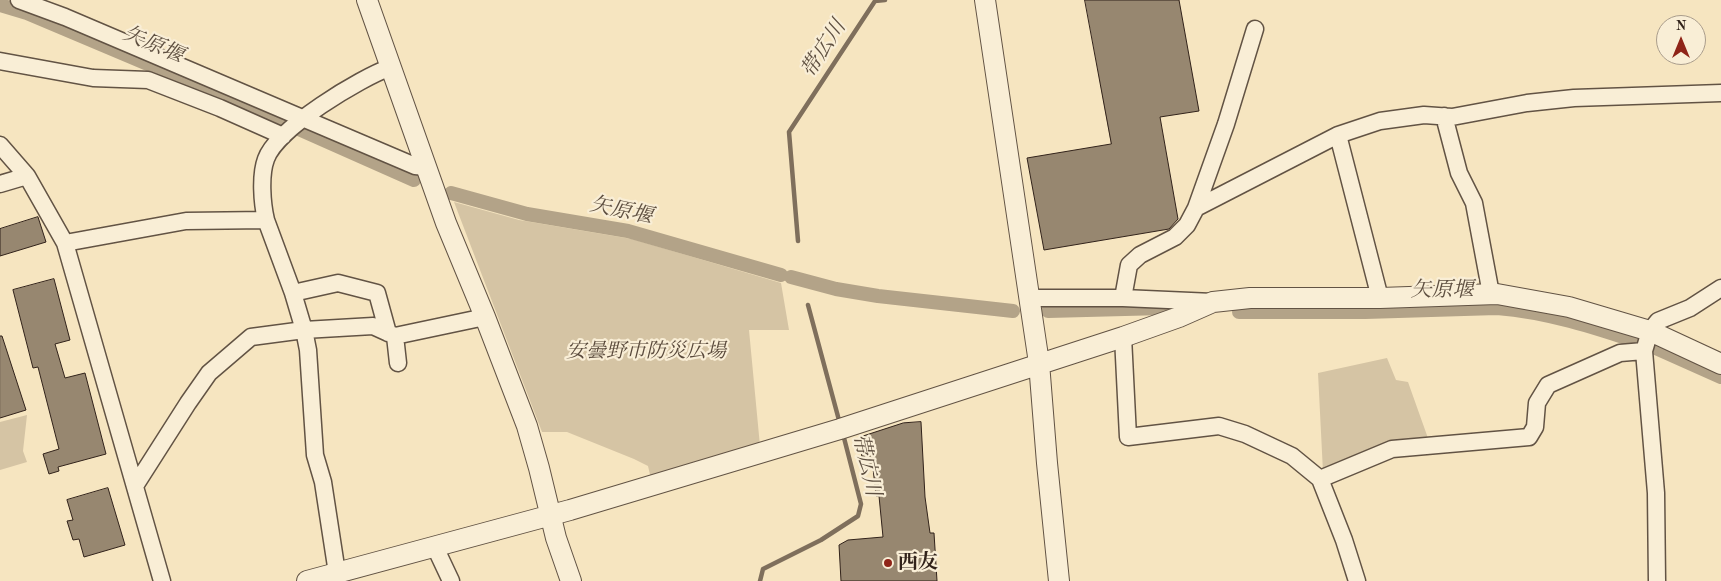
<!DOCTYPE html>
<meta charset="utf-8">
<style>
body{margin:0}
#map{position:relative;width:1721px;height:581px;overflow:hidden;background:#f6e5c0;font-family:"Old Standard TT",serif}
canvas{display:block}
.north{position:absolute;left:1656px;top:15px;width:50px;height:50px;box-sizing:border-box;background:#f9eed6;border:1px solid #a99c8b;border-radius:50%;rotate:0deg;font-size:14px;font-weight:700;line-height:20px;text-align:center;color:#31221a}
.north::after{content:'';display:block;margin:auto;width:18px;height:22px;background:#8f2418;clip-path:polygon(50% 0,100% 100%,50% 72%,0 100%)}
</style>
<div id="map">
<canvas width="1721" height="581"></canvas>
<div class="north">N</div>
</div>
<script>
const ctx = document.querySelector('canvas').getContext('2d');
ctx.lineJoin = 'round';
function fillPath(path, color) { ctx.fillStyle = color; ctx.fill(path, 'evenodd'); }
function trace(path, color, width, dash) { ctx.strokeStyle = color; ctx.lineWidth = width; ctx.lineCap = dash ? 'butt' : 'round'; ctx.setLineDash(dash || []); ctx.stroke(path); }
function write(font, color, halo, rows, align = 'center') {
  ctx.font = font + ' "Old Standard TT","Noto Serif JP",serif'; ctx.lineWidth = 4.5; ctx.setLineDash([]); ctx.textBaseline = 'middle'; ctx.strokeStyle = halo; ctx.fillStyle = color; for (const [text, x, y, turn = 0] of rows) {
    ctx.save(); ctx.translate(x, y); ctx.rotate((+turn || 0) * Math.PI / 180); ctx.textAlign = isNaN(turn) ? turn : align; if (halo) ctx.strokeText(text, 0, 0); ctx.fillText(text, 0, 0); ctx.restore();
  }
}
fillPath(new Path2D(`
 M454 202 519 220 632 239 781 283 789 330H749L760 446 651 479 648 466 634 459 567 432H542Z
 M1387 358 1396 380 1408 382 1429 441 1323 472 1318 373Z
 M27 415 23 451 27 462 0 470V422Z`), '#d5c4a4');
trace(new Path2D(`
 M798 241 789 132 875 1 885 0
 M808 305 840 424
 M760 581 763 569 821 540 858 516 861 504 843 434`), '#7f6f5c', 4.5);
trace(new Path2D(`
 M0 5 27 13 290 124
 M299 129 414 180
 M451 193 527 214 628 231 781 275
 M791 277 836 289 878 296 1013 311
 M1048 311 1163 308
 M1239 312H1365L1497 308C1547 312 1594 327 1641 343
 M1656 348 1721 377`), '#b3a388', 14);
const building = new Path2D(`
 M1085 0H1179L1199 111 1160 117 1178 219 1169 229 1044 250 1027 158 1111 144Z
 M38 217 46 242 0 256V229Z
 M54 279 70 340 55 344 65 378 85 373 106 454 58 467 59 471 49 474 43 454 59 449 38 367 33 368 13 290Z
 M0 336H2L26 410 0 418Z
 M921 422 925 497 930 533H934L937 581H841L839 545 848 540 883 537 879 496H876L873 468 863 469 860 437 903 423Z
 M108 488 125 545 84 557 79 539 73 540 67 521 73 520 67 500Z`);
fillPath(building, '#978770');
trace(building, '#31221a', 1);
const minor = new Path2D(`
 M19 0 65 17 415 166 426 167
 M0 61 93 78 148 80 220 108 283 136
 M1444 116 1459 173 1474 203 1491 294
 M1338 135 1380 298
 M0 145 27 176 65 243 162 581
 M0 184 27 176
 M1196 208 1338 135 1380 121 1424 115 1452 117 1527 103 1574 98 1721 93
 M65 243 186 221 266 220
 M293 293 338 283 377 293 388 333
 M1029 298H1123L1129 265 1140 255 1175 237 1187 225 1196 208 1226 124 1255 29
 M1123 298 1213 302
 M395 336 398 363
 M1123 337 1128 437 1219 426 1245 434 1292 456 1320 479 1344 540 1357 581
 M1320 479 1392 449 1529 437 1535 427 1537 403 1548 385 1620 353 1644 351
 M135 486 188 403 209 373 251 337 304 330 373 326 395 336 485 317
 M435 547 451 581
 M337 573 323 482 315 455 308 350 304 330 293 293 266 220C262 203 260 175 266 159 277 128 360 78 391 67
 M1657 581 1656 493 1644 351 1650 331 1658 321 1690 308 1721 288`);
const tertiary = new Path2D(`
 M367 0 446 223 485 317 527 426 539 468 556 538 571 581
 M985 0 1039 363 1047 463 1059 581
 M307 581 570 510 840 429 1123 337 1179 317 1213 302 1250 298H1380L1497 294 1569 307 1650 331 1721 364`);
trace(minor, '#625344', 19);
trace(tertiary, '#625344', 22);
trace(minor, '#f9eed6', 16);
trace(tertiary, '#f9eed6', 20);
for (const [x, y, r, color] of [
 [888,563,5,"#8f2418"]
]) { const dot = new Path2D(); dot.arc(x, y, r, 0, 2 * Math.PI); ctx.fillStyle = color; ctx.fill(dot); trace(dot, '#f9eed6', 2); }
write('italic 20px', '#5a4a3c', '#f9eed6', [
 ["安曇野市防災広場",646,352]
]);
write('bold 20px', '#31221a', '#f9eed6', [
 ["西友",898,563]
], 'left');
write('italic 21px', '#5e4f40', '#f9eed6', [
 ["矢原堰",153,45,23],
 ["帯広川",824,49,-57],
 ["矢原堰",621,211,12],
 ["矢原堰",1442,290],
 ["帯広川",866,465,77]
]);
</script>
